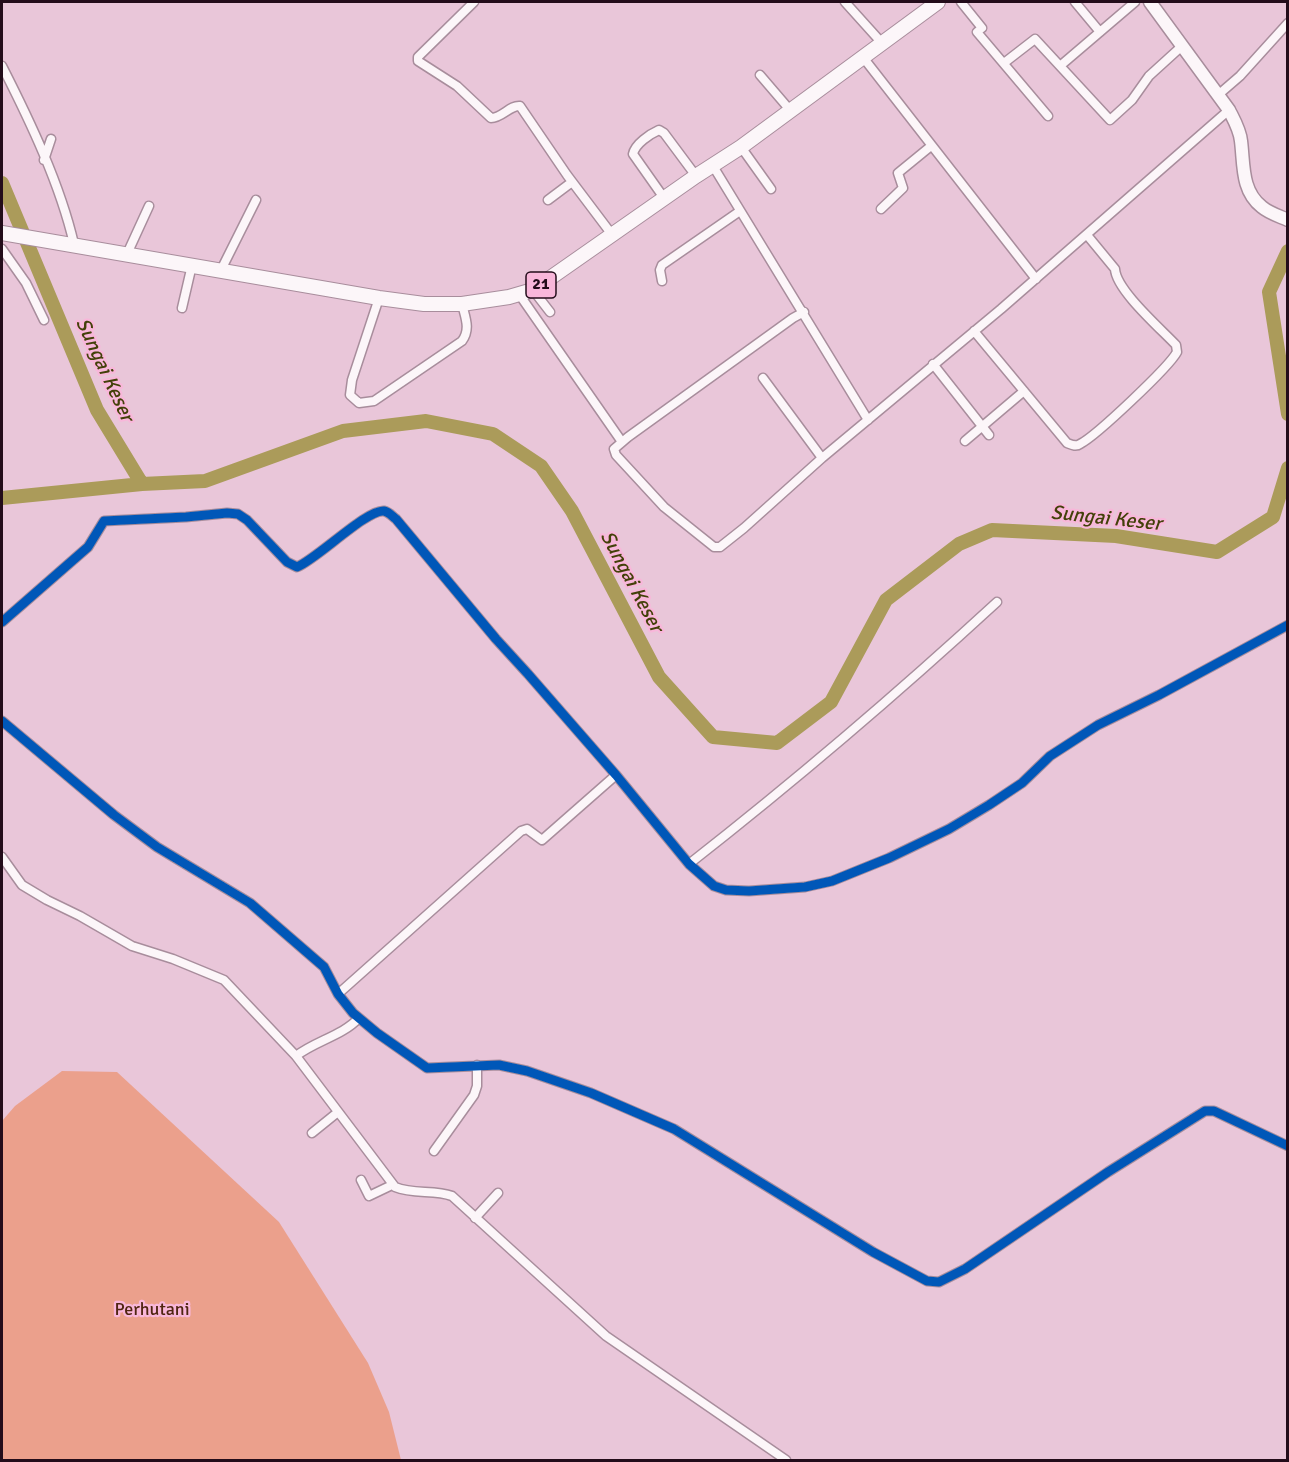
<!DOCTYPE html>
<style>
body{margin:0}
#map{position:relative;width:1289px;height:1462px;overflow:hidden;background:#e9c6d9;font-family:Signika,sans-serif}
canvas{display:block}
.frame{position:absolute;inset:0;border:3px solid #230c1a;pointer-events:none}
</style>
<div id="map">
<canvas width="1289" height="1462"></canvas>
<div class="frame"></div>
</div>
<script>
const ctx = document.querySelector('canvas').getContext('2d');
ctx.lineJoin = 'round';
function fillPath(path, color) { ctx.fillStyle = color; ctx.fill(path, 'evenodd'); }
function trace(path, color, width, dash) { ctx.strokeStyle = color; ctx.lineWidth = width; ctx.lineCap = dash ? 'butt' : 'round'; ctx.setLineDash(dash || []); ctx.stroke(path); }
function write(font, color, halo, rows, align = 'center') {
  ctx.font = font + ' Signika,sans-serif'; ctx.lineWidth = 4.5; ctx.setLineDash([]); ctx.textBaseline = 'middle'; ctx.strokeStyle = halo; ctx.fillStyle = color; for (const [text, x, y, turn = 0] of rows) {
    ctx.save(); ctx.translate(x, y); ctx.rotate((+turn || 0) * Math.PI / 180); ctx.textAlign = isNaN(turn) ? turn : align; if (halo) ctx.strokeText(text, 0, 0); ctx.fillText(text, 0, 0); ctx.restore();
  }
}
fillPath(new Path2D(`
 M62 1071 117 1072 279 1222 368 1363 389 1412 401 1460H2V1121L15 1106Z`), '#eba08c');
trace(new Path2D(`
 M2 183 97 410 142 484 205 481 343 431 426 421 493 434 541 466 572 511 659 677 713 737 777 743 831 702 886 600 959 544 992 530 1116 536 1217 552 1273 517 1288 468
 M1288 251 1269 292 1288 414
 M2 498 142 484`), '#ab9b5a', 14);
const minor = new Path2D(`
 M474 2 418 57V61L457 86 491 118C502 118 510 105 520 106L567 175 613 236
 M845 2 881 42
 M961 2 982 28 977 32 1048 116
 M1075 2 1100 32
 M1135 2 1060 66 1110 120 1132 100 1149 76 1182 46
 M862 56 1036 279
 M1004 63 1035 39 1060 66
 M2 66C30 121 60 184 74 244
 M760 75 790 110
 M1218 95 1240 76 1288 23
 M741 147 771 189
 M44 160 51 139
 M713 166 868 420
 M664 198 633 154C635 144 650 134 659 130L664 133 696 176
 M548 200 572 182
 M881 209 903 188 898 173 931 146
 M2 249 26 283 44 320
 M127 254 149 206
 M221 270 256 200
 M662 281 660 270 662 265 740 211
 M533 290 550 312
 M519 294 622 442
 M379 298 352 380 350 395 359 403 374 401 462 341C471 329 465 317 462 304
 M182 308 192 265
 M804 312 793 318 628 437 614 449 616 455 664 507 714 547H720L744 528 822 458 1001 309 1229 110
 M974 331 1067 443C1072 445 1076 447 1080 444 1096 436 1169 367 1177 352L1176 345C1161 329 1116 290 1115 269L1087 235
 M933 364 989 435
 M763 378 822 458
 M965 441 1024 391
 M2 622 88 547 104 521 186 517 227 513 238 514 247 520 287 562 297 567C317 559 367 509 384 511 389 512 392 516 396 519L496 639 528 674 616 775 689 864 714 886 726 890 749 891 805 887 832 881 889 858 949 829 989 805 1022 783 1050 756 1098 725 1159 695 1288 625
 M2 721 114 815 157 847 250 903 324 967 338 994 353 1013 377 1033 427 1068 499 1065 527 1071 591 1093 674 1129 873 1252 927 1281 939 1282 965 1269 1108 1172 1205 1111H1214L1288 1146
 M2 857 22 885 47 900 80 916 132 946 173 959 224 980 296 1056 395 1187C414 1195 434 1189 452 1196L606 1336 786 1460
 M689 864C795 781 898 693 997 602
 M338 994 521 831 527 829 542 840 616 775
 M296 1056C315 1041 342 1036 359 1018
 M312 1133 338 1112
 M434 1151 474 1095 477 1086V1065
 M361 1180 369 1196 392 1185
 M475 1218 498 1193`);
const secondary = new Path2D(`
 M1150 2 1229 110C1234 120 1240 130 1241 141 1244 164 1241 191 1262 207 1269 213 1279 216 1288 220`);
const trunk = new Path2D(`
 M2 233 379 298 424 304H462L509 297 533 290 696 176 741 147 938 2`);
trace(minor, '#a88d9c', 11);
trace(secondary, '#a88d9c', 15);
trace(trunk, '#a88d9c', 16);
trace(minor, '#fcf6f9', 8);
trace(secondary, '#fcf6f9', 12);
trace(trunk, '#fcf6f9', 14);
trace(new Path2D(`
 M2 622 88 547 104 521 186 517 227 513 238 514 247 520 287 562 297 567C317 559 367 509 384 511 389 512 392 516 396 519L496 639 528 674 616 775 689 864 714 886 726 890 749 891 805 887 832 881 889 858 949 829 989 805 1022 783 1050 756 1098 725 1159 695 1288 625
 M2 721 114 815 157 847 250 903 324 967 338 994 353 1013 377 1033 427 1068 499 1065 527 1071 591 1093 674 1129 873 1252 927 1281 939 1282 965 1269 1108 1172 1205 1111H1214L1288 1146`), '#0057b8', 9);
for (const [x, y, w] of [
 [541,285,30]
]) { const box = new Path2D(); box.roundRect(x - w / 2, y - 13, w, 26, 4.5); ctx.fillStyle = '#f8b7da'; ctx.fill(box); trace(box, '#230c1a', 1.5); }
write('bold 16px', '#230c1a', null, [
 ["21",541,285]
]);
write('18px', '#4f2510', '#f8b7da', [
 ["Perhutani",152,1310]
]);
write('italic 20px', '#434009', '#f8b7da', [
 ["Sungai Keser",104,370,65],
 ["Sungai Keser",1106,519,6],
 ["Sungai Keser",631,582,62]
]);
</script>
